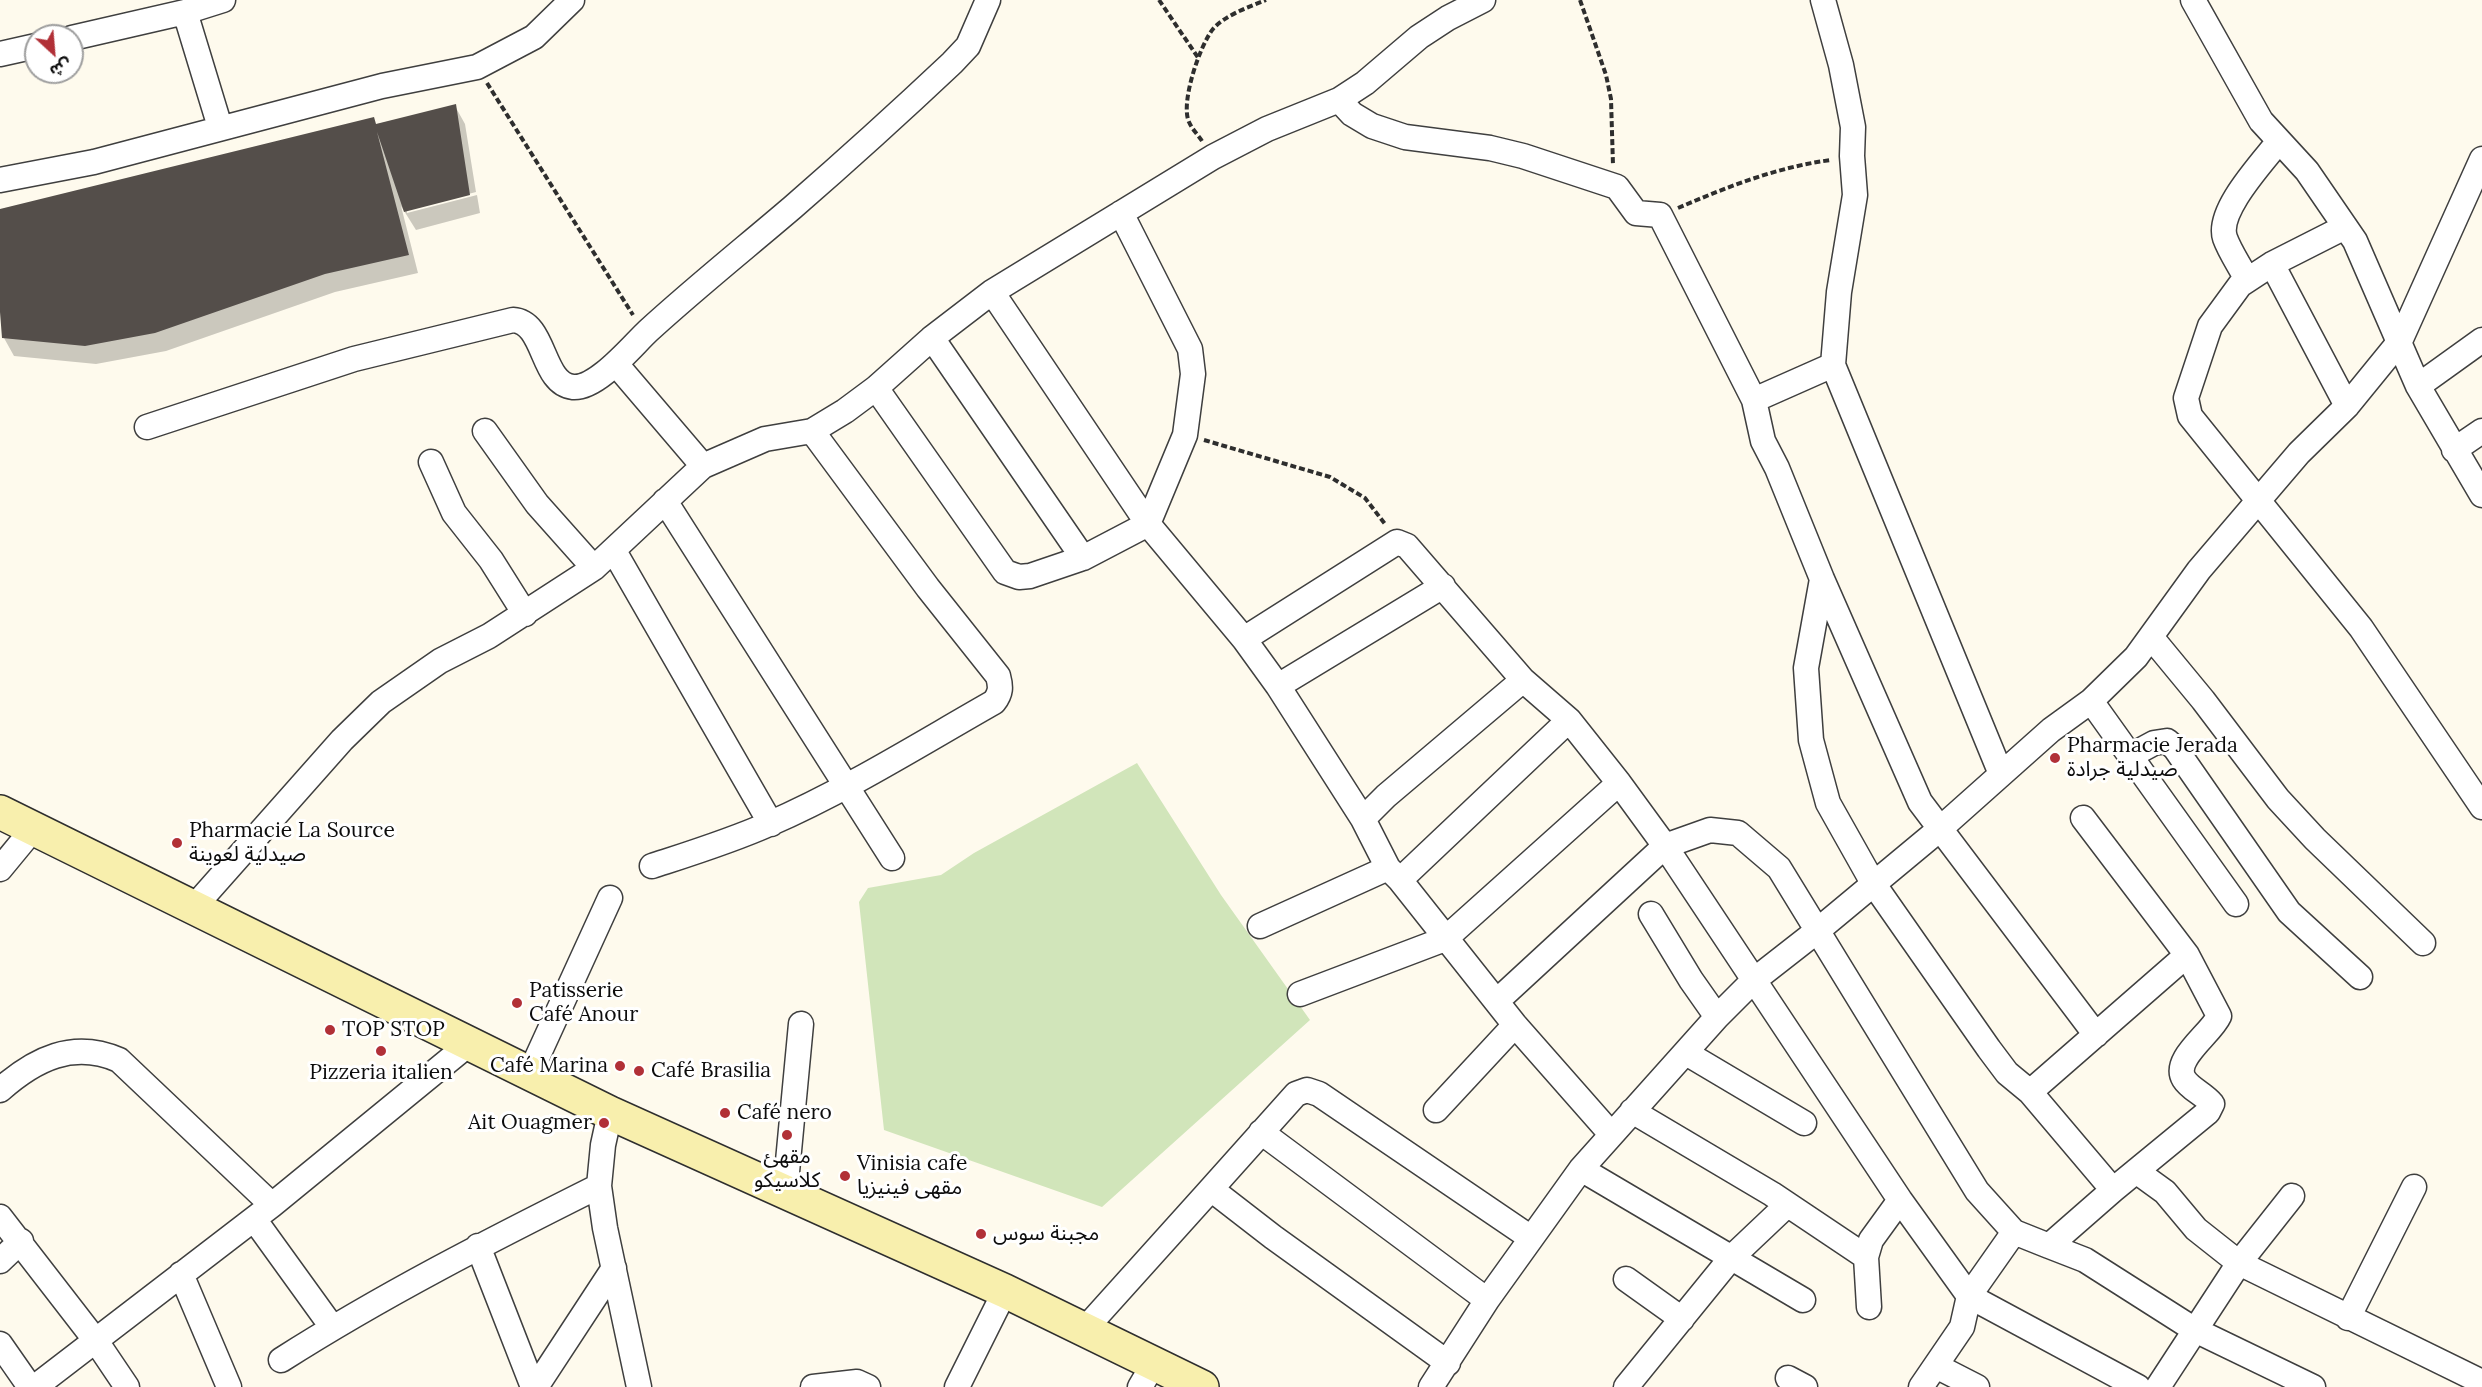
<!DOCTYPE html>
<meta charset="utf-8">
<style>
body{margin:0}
#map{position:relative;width:2482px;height:1387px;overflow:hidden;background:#fefaed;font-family:Lora,"Noto Sans Arabic",serif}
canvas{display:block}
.north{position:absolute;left:24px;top:24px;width:60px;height:60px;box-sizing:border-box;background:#fff;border:2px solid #9e9e9e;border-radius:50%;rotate:154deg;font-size:16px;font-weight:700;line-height:24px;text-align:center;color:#0c0c0c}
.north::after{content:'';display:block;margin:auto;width:21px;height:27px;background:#b13037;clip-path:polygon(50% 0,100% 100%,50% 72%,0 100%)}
</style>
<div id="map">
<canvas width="2482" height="1387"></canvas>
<div class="north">ش</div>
</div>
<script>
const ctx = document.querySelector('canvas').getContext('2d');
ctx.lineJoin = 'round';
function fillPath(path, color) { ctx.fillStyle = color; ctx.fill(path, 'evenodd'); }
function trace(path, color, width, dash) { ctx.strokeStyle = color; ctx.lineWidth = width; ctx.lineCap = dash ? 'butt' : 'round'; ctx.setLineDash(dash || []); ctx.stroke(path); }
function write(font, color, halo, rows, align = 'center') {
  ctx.font = font + ' Lora,"Noto Sans Arabic",serif'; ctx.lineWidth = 6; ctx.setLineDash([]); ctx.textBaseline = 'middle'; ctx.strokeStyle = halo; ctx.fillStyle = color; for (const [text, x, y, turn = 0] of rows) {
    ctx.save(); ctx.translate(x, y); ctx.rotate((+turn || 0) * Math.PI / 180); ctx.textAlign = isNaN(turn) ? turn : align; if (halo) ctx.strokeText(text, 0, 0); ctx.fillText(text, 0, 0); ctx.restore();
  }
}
fillPath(new Path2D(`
 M1137 763 1221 895 1310 1020 1102 1207 884 1130 859 902 868 888 941 875 974 853Z`), '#d1e5ba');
fillPath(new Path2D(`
 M455 106 465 124 476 192 407 210V213L477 195 480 213 416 230 401 206 418 273 335 292 166 351 96 364 14 356 4 338 0 293V211Z`), '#0003');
fillPath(new Path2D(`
 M456 104 470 195 404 212 377 132 409 255 325 274 155 333 85 346 2 338 0 312V209L374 117 376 124Z`), '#544e4a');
const minor = new Path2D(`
 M2193 0 2261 121 2307 171 2355 241 2418 386 2482 495
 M185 12 220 127
 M72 38 185 12 223 0
 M0 54 36 46
 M1339 100 1352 114 1372 126 1405 137 1490 148 1523 156 1617 187 1636 213 1660 215 1754 400 1833 365 1839 292 1855 195 1852 156 1853 127 1841 65 1823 0
 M0 180 94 162 382 86 477 67 534 37 572 0
 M2345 227 2272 264 2240 285 2210 326 2186 398 2190 416 2361 628 2482 807
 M2272 264 2347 406
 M2247 280C2240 266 2230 252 2225 238 2216 211 2263 162 2279 141
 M992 292 1148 524 1244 639 1278 686 1363 819 1388 868 1400 880 1515 1025 1611 1134
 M932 338 1083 558
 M616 364 703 466
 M1833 365 2001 774
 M2418 386 2482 340
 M876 388 1005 572 1019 577 1030 576 1083 558 1148 524 1185 435 1193 374 1190 349 1121 213
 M1754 400 1763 441 1777 468 1822 579 1920 802 2096 1035
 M147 427 354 359 513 320C546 322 541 384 573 387 597 389 632 346 648 331 695 288 745 248 793 207 847 160 900 112 952 63L968 46 988 0
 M485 431 537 504 594 568
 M2454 450 2482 431
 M431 462 454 513 491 560 525 614
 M665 501 892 858
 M614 551 771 824
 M1822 579 1806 668 1811 740 1828 803 1873 883 1989 1049 2007 1073 2030 1092 2113 1190
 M2151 637 2203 700 2278 799 2315 839 2423 943
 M1244 639 1397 542 1407 546 1523 680 1569 720 1619 783 1665 846 1900 1200 1969 1296 2138 1387
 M1278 686 1443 586
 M2091 701 2236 904
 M2130 756 2154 743 2167 741 2175 748 2289 912 2360 977
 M1363 819 1386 796 1523 680
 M652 866C692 853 731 841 769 824 847 790 920 744 994 702 1001 693 1001 687 998 676L928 588 812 431
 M0 869 33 829
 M1400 880 1569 720
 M194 907 342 740 381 702 440 661 489 636 594 568 703 466 765 439 812 431 845 411 876 388 932 338 992 292 1213 157 1267 129 1339 100 1365 83 1419 37 1448 18 1483 0
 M1651 914 1691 980 1717 1017
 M1260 926 1388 868
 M1300 994 1445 939 1619 783
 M1497 1001 1665 846 1710 830 1738 833 1779 868 1977 1191 2014 1232 2049 1246 2113 1190 2208 1112 2212 1104C2204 1094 2190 1089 2184 1079 2172 1059 2211 1034 2219 1016L2187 955 2083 818
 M1686 1053 1804 1123
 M530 1073 610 898
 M0 1090C35 1059 73 1040 119 1060L272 1205
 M2030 1092 2187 955
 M1436 1110 1515 1025
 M1632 1111 1772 1194 1866 1257
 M610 1113 603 1145 599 1186 605 1228 639 1387
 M1261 1132 1487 1300
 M1581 1169 1803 1300
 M2136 1171 2165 1192 2196 1229 2239 1263 2482 1382
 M785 1193 801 1024
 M0 1217 96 1341 127 1387
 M254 1219 332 1327
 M478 1246 533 1387
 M2049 1246 2085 1260 2195 1330 2313 1387
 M0 1261 21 1241
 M181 1274 229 1387
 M1626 1279 1682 1319
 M1869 1307 1866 1257 1871 1240 1900 1200
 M2348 1318 2414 1187
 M1085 1329 1211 1189
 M0 1344 30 1387
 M281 1360C383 1295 491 1240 599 1186
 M1448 1363 1273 1237 1211 1189 1296 1094 1307 1090 1319 1094 1531 1238
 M1936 1366 1977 1387
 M1788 1378 1805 1387
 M35 1387 272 1205 470 1043
 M536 1387 614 1268
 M813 1387 857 1382 868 1387
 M957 1387 1005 1291
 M1140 1387 1153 1365
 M1431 1387 1487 1300 1581 1169 1717 1017 1753 981 1817 931 1941 828 2051 730 2091 701 2136 657 2199 570 2299 453 2347 406 2400 341 2482 159
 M1626 1387 1731 1258 1787 1205
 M1921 1387 1962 1327 1969 1296 2014 1232
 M2158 1387 2239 1263 2292 1196`);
const secondary = new Path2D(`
 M0 812 610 1113 1005 1291 1202 1387`);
trace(minor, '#3f3f3f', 27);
trace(secondary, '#2e2e2e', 36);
trace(new Path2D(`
 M1159 0 1199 59
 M1580 0 1606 75 1611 99 1613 165
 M487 83 633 315
 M1202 141C1198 135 1192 129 1189 122 1180 103 1200 45 1213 29 1225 15 1249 7 1266 0
 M1678 208C1727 187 1777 167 1831 160
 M1204 440 1330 477 1365 498 1385 524`), '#2e2e2e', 4, [6, 3]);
trace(minor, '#fff', 24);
trace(secondary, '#f8efad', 33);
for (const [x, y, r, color] of [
 [2055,758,6,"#b13037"],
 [177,843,6,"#b13037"],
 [517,1003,6,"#b13037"],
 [330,1030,6,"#b13037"],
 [381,1051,6,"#b13037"],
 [620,1066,6,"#b13037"],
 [639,1071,6,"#b13037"],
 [725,1113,6,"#b13037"],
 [604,1123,6,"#b13037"],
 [787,1135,6,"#b13037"],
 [845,1176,6,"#b13037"],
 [981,1234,6,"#b13037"]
]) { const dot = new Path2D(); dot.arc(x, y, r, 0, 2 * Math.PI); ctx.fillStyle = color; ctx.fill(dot); trace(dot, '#fff', 2); }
write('21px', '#0c0c0c', '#fff', [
 ["Pharmacie Jerada",2067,746],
 ["صيدلية جرادة",2067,770],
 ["Pharmacie La Source",189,831],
 ["صيدلية لعوينة",189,855],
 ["Patisserie",529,991],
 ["Café Anour",529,1015],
 ["TOP STOP",342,1030],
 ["Café Marina",608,1066,"right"],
 ["Café Brasilia",651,1071],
 ["Pizzeria italien",381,1073,"center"],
 ["Café nero",737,1113],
 ["Ait Ouagmer",592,1123,"right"],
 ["مقهئ",787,1157,"center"],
 ["كلاسيكو",787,1181,"center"],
 ["Vinisia cafe",857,1164],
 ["مقهى فينيزيا",857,1188],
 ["مجبنة سوس",993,1234]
], 'left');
</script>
